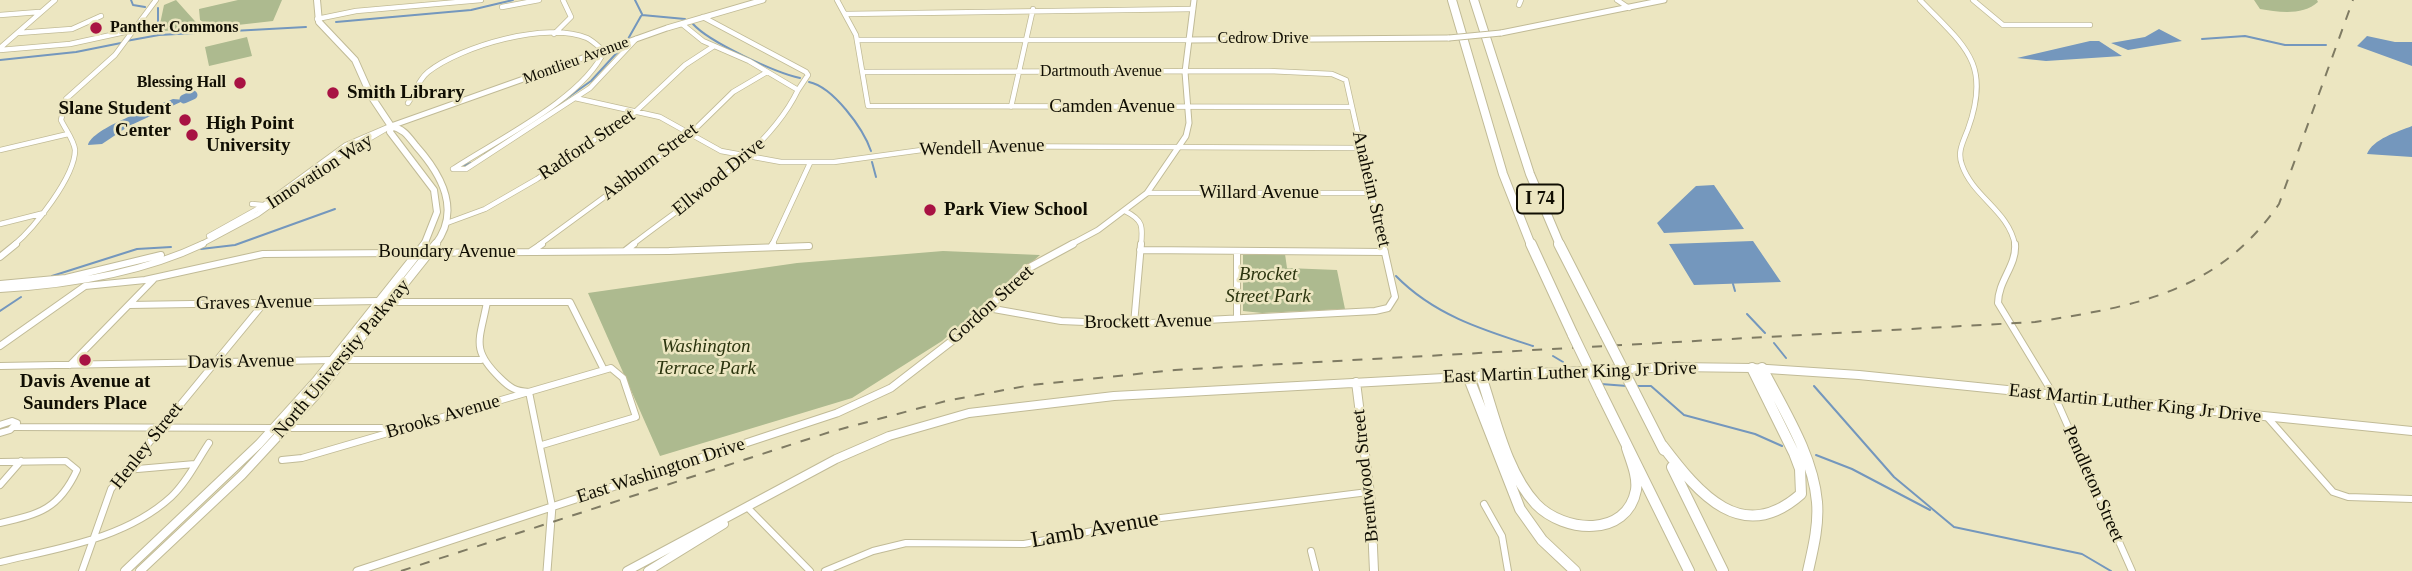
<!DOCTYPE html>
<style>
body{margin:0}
canvas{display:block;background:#ece6c1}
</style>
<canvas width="2412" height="571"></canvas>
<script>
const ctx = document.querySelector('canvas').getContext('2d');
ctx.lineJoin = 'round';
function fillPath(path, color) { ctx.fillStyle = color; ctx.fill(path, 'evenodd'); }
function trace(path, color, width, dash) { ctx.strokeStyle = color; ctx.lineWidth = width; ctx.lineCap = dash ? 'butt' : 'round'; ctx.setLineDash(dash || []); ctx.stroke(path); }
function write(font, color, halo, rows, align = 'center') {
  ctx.font = font + ' "Times New Roman",serif'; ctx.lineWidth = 5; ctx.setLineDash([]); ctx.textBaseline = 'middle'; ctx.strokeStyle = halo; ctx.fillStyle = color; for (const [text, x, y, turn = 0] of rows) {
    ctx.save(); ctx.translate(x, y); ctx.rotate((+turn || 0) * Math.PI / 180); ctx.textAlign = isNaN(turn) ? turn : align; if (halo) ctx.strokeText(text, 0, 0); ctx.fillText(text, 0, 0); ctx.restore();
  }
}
fillPath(new Path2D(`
 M176 0 202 29 162 31 160 24 164 5Z
 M238 0H282L273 21 211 28 200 20 199 9Z
 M2254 0H2317L2318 2C2303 16 2278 12 2260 9Z
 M247 37 252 56 209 66 205 47Z
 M943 251 1040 255 942 341 852 398 660 456 588 293 797 263Z
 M1285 254 1287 268 1337 270 1345 309 1262 313 1243 311V255Z`), '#adba8f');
fillPath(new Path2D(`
 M2159 29 2182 41 2128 50 2111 43 2145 37Z
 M2367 36 2395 42H2412V66L2357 46Z
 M2090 41H2099L2122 56 2046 61 2017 58Z
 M173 99 185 100 129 126 102 144 88 145C92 128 154 107 173 99Z
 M2412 126V157L2367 154C2373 139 2397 132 2412 126Z
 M1714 185 1744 229 1664 233 1657 223 1696 186Z
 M1753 241 1781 282 1694 285 1669 244Z`), '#7497bd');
trace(new Path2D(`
 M131 0 133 5 145 7
 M635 0 642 14
 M158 8V34
 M642 15 685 19
 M336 22 471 10 513 0
 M693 24C709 42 776 73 800 78
 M628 39 641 16
 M2202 39 2245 36 2285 45H2326
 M126 41 159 35 306 27
 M0 60 76 52 121 43
 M809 82C833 87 863 128 871 151
 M560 103 591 81 623 46
 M485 154 500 143
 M872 162 876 177
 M460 167 471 163
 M201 249 235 245 335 209
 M52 276 137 249 171 247
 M1396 276C1434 315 1483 330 1533 346
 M1733 284 1735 291
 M0 311 21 297
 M1747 314 1765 333
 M1774 343 1786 358
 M1553 356 1563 362
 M1601 384 1627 386
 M1636 386H1651L1684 415 1755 434 1782 446
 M1814 386 1894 477 1954 527 2082 554 2111 571
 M1816 455 1852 469 1930 510`), '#7497bd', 2);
trace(new Path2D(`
 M184 99 193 95`), '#7497bd', 9);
const minorFar1 = new Path2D(`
 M837 0 856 35 868 106 1352 107
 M1617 0 1629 8
 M1920 0C1964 46 1992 62 1968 129 1963 142 1957 152 1962 165 1973 197 2009 211 2015 245
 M1973 0 2003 25H2090
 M1519 5 1521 0
 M502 7 539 0
 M846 14 1193 9
 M0 15 39 12
 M703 17 806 72 808 75 798 90
 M317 19 356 11 481 0
 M18 33 72 29 101 16
 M554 34 571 17 563 0
 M858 40H1188
 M0 48 55 0
 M0 50 70 44 134 30
 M863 72 1269 71 1332 74 1346 80 1383 245
 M575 98 660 117 721 151 781 162H834L951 146 1361 148
 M408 103C415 93 418 80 428 72 461 46 547 21 587 38 593 41 599 47 604 51 584 98 497 140 453 169H466L590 88 636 39
 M1011 107 1033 9
 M0 150 68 134
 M1147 193H1371
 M252 204 263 205
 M1125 211C1143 220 1143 226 1141 245
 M447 223 485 209 537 179 634 113 685 65 714 46
 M0 224 44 213
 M209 236 261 207 346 145 388 127
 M14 245C34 228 75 177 75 150 74 140 65 129 61 120L66 99 115 55 156 0
 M200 245 258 214 336 158 391 126
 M539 245 689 135 733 92 767 72
 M632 245C687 202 768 153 798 90L749 61 703 41 682 24
 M772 245 810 163`);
const minor = new Path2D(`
 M2015 244C2017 265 1998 281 1998 303L2055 397 2132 571
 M771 247 773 244
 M1140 250 1385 252
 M625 251 634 244
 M1237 251V318
 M530 252 542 244
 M0 257 16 244
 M0 284 66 278 161 255
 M0 289C69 285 140 274 203 244
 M391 302H570L604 370
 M487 302C480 340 470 349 500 378 510 388 515 391 529 392L552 506
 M129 305 379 301
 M988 308 1061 321 1132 324 1375 311 1388 308 1395 297 1383 244
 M1134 324 1141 244
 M0 346 85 286 145 280 263 254 669 251 809 246
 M343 360H481
 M70 365 153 280
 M0 366 333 360
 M2268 418 2333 492 2348 497 2412 499
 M0 425 12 421 17 423 10 430 0 433
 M15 427 273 428
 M286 428H393L394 432
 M282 460 302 458 611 368 623 378 636 417 542 445
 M0 462 66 461 77 470C59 509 40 514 0 523
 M126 470 195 464
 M0 485 21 461
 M1484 504 1502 536 1508 571
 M748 508 810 571
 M1311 551 1316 571
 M0 562C59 548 125 539 171 497 187 482 197 461 209 443
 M82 571 111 489 264 303
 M825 571 873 551 906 543 1024 544 1161 518 1368 492`);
const tertiaryFar1 = new Path2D(`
 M1501 33 1664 0
 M1188 40 1449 38
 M391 126 667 28 763 0
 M1070 245 1098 230 1147 193 1186 136 1189 123 1185 72 1194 0`);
const tertiary = new Path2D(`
 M357 571 837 413 891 388 970 327 1025 270 1073 244
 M547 571 552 506`);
const secondaryFar1 = new Path2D(`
 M317 0 319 22 355 60 371 96 391 126 390 132 434 190 437 212 424 245
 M391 126C404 129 408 136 416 146 441 174 462 210 435 245`);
const secondary = new Path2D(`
 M1356 382 1371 502 1374 571
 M125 571 259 444 316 381 425 244
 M140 571 242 475 315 396 436 244
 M627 571 836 459 889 436 969 413 1114 396 1536 373 1675 367 1752 368 1859 375 2412 431
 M648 571 724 524`);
const motorwayFar1 = new Path2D(`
 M1452 0 1503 174 1531 245
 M1474 0 1530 174 1560 245`);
const motorway = new Path2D(`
 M1531 244 1573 335
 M1559 244 1605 334
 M1762 368C1783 409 1813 455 1817 502 1819 525 1813 549 1808 571
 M1468 376 1520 509 1542 540 1575 571
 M1481 376C1495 417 1506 472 1536 504 1564 533 1627 538 1636 490 1638 476 1631 461 1627 448
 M1634 391 1664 450
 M1601 393 1689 571
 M1662 445C1699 494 1742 546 1801 494L1800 469 1794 453 1752 368
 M1672 467 1723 571`);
trace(minorFar1, '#c1bb97', 6);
trace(minor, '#c1bb97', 8);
trace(tertiaryFar1, '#c1bb97', 7);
trace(tertiary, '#c1bb97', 9);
trace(secondaryFar1, '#c1bb97', 8);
trace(secondary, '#c1bb97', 10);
trace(motorwayFar1, '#c1bb97', 10);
trace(motorway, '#c1bb97', 12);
trace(minorFar1, '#fff', 4.5);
trace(minor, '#fff', 6);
trace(tertiaryFar1, '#fff', 5);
trace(tertiary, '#fff', 7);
trace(secondaryFar1, '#fff', 6);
trace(secondary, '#fff', 8);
trace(motorwayFar1, '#fff', 8);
trace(motorway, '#fff', 10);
trace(new Path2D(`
 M401 571 830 432 946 401 1031 385 1175 370 2035 322C2136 306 2217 293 2279 204L2353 0`), '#7f7b63', 2, [10, 10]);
const tertiaryBridge = new Path2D(`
 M1449 38 1501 33`);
const motorwayBridge = new Path2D(`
 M1605 334 1634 391
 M1573 335 1601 393`);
trace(tertiaryBridge, '#c1bb97', 7, []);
trace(motorwayBridge, '#c1bb97', 12, []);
trace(tertiaryBridge, '#fff', 5);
trace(motorwayBridge, '#fff', 10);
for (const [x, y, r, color] of [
 [96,28,7,"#a81243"],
 [240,83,7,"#a81243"],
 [333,93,7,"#a81243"],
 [185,120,7,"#a81243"],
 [192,135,7,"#a81243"],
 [930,210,7,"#a81243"],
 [85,360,7,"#a81243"]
]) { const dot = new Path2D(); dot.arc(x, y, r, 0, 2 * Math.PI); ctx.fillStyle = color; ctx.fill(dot); trace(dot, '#ece6c1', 2.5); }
write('bold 16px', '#100e03', '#ece6c1', [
 ["Panther Commons",110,28],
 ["Blessing Hall",226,83,"right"]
], 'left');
write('16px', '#100e03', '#ece6c1', [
 ["Cedrow Drive",1263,39],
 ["Montlieu Avenue",576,61,-20],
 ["Dartmouth Avenue",1101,72]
]);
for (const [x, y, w] of [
 [1540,199,46]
]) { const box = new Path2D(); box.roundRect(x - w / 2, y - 14.5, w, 29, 5); ctx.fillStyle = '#ece6c1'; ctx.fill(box); trace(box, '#100e03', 2); }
write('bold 18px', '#100e03', null, [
 ["I 74",1540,199]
]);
write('bold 19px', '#100e03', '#ece6c1', [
 ["Smith Library",347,93],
 ["Slane Student",171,109,"right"],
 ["Center",171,131,"right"],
 ["High Point",206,124],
 ["University",206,146],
 ["Park View School",944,210],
 ["Davis Avenue at",85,382,"center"],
 ["Saunders Place",85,404,"center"]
], 'left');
write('19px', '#100e03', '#ece6c1', [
 ["Camden Avenue",1112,107],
 ["Radford Street",587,145,-34],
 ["Wendell Avenue",982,148,-2],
 ["Ashburn Street",650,162,-37],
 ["Innovation Way",320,172,-33],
 ["Ellwood Drive",719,177,-39],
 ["Anaheim Street",1371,189,77],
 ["Willard Avenue",1259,193],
 ["Boundary Avenue",447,252],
 ["Graves Avenue",254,303,-1],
 ["Gordon Street",991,305,-42],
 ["Brockett Avenue",1148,322,-1],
 ["North University Parkway",342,359,-50],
 ["Davis Avenue",241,362,-1],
 ["East Martin Luther King Jr Drive",1570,373,-2],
 ["East Martin Luther King Jr Drive",2135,404,6],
 ["Brooks Avenue",443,417,-16],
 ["Henley Street",147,446,-52],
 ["East Washington Drive",661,471,-18],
 ["Brentwood Street",1366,476,-96],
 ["Pendleton Street",2093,484,66]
]);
write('italic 19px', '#2b340e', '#ece6c1', [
 ["Brocket",1268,275],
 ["Street Park",1268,297],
 ["Washington",706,347],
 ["Terrace Park",706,369]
]);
write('23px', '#100e03', '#ece6c1', [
 ["Lamb Avenue",1095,530,-10]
]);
</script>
